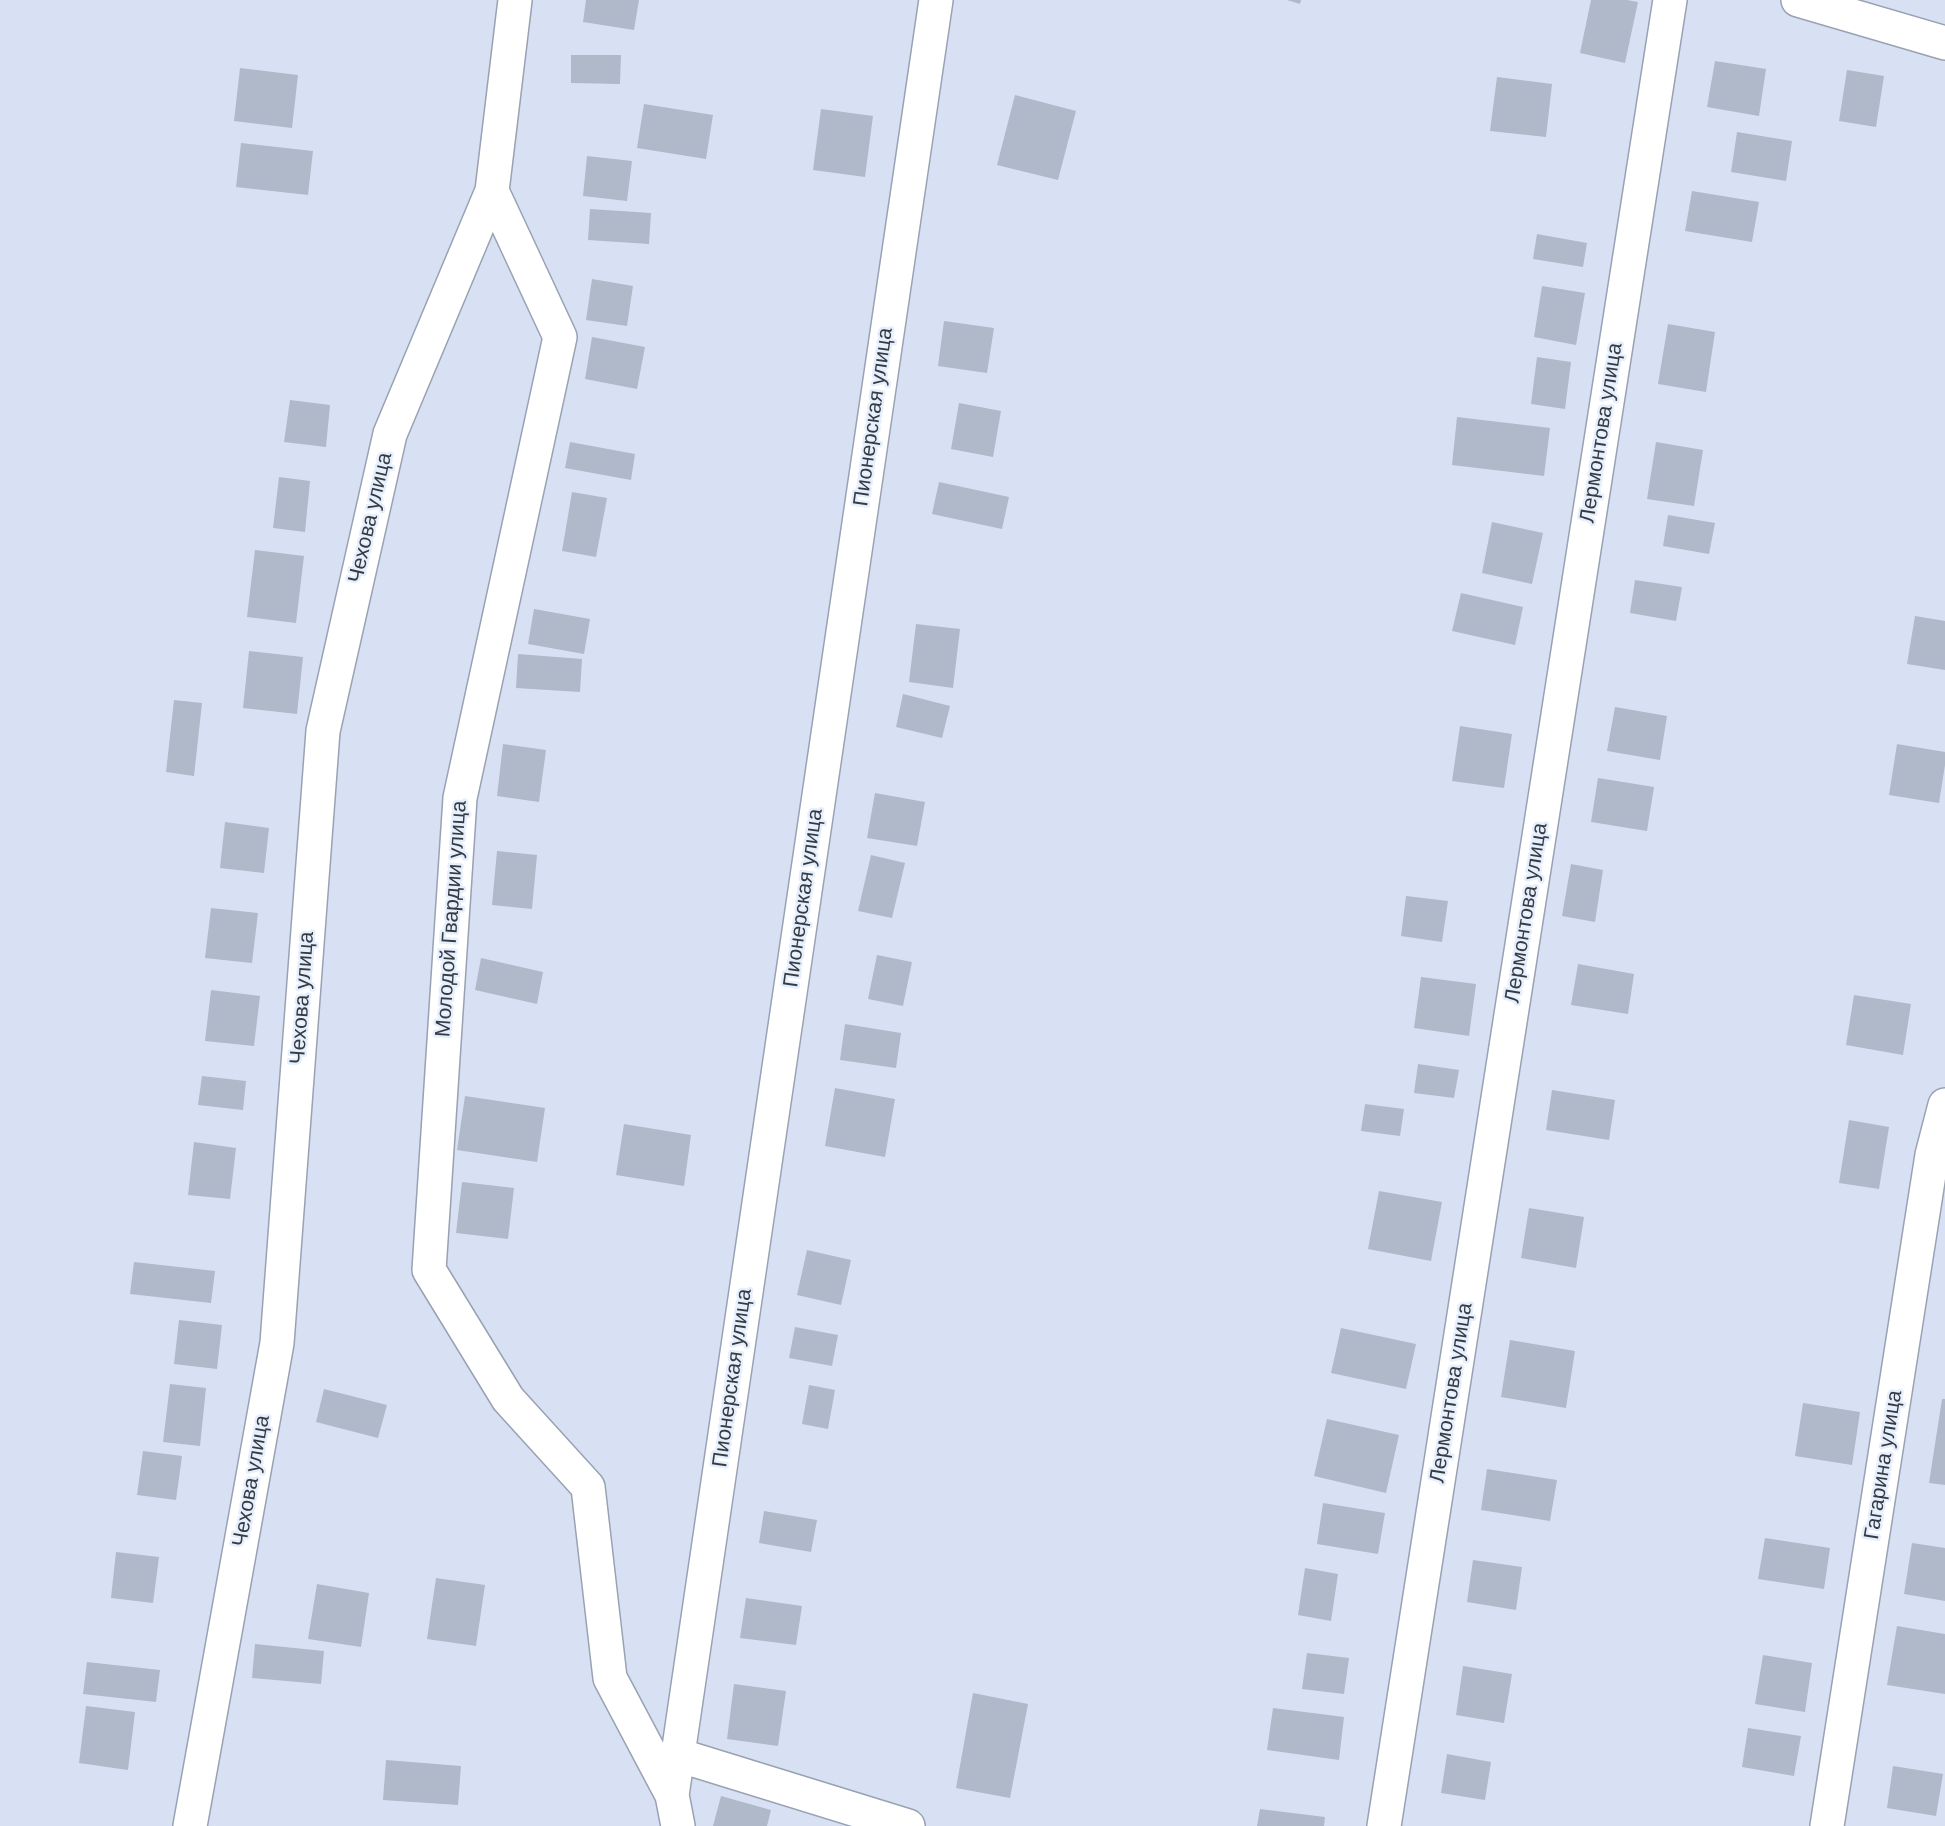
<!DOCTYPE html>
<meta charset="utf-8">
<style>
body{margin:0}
canvas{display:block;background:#d7e1f3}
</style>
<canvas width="1945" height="1826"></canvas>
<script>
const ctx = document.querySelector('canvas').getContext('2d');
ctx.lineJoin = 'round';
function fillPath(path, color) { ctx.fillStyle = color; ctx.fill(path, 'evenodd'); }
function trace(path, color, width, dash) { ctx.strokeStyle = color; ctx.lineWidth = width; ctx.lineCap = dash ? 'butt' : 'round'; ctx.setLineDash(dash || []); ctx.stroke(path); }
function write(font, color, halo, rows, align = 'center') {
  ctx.font = font + ' "DM Sans",sans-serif'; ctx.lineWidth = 5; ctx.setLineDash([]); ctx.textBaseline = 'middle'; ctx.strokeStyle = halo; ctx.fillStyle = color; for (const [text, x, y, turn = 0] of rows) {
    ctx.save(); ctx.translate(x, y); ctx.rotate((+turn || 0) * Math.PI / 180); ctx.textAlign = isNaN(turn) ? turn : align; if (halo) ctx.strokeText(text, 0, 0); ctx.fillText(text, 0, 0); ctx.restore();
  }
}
fillPath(new Path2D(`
 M586 0H639L634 30 583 22Z
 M1287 0H1301L1300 4Z
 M1591 0H1627L1638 2 1625 63 1580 53Z
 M571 55H621L620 84 571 83Z
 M1715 61 1766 69 1759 116 1707 107Z
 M240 68 298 75 292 128 234 121Z
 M1847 70 1884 76 1876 127 1839 121Z
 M1497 77 1552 84 1546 137 1490 131Z
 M1015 95 1076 111 1058 180 997 165Z
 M644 104 713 115 706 159 637 148Z
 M821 109 873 116 865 177 813 170Z
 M1737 132 1792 141 1786 181 1731 172Z
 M241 143 313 151 308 195 236 187Z
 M587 156 632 161 627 201 583 196Z
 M1692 191 1759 202 1752 242 1685 231Z
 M590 209 651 213 649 244 588 240Z
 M1537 234 1587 243 1583 267 1533 259Z
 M592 279 633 286 627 326 586 320Z
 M1542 286 1585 293 1576 345 1534 337Z
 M944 321 994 328 987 373 938 366Z
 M1668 324 1715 332 1706 392 1658 384Z
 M592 337 645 347 637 389 585 379Z
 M1537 357 1571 362 1565 409 1531 404Z
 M290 400 330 405 326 447 284 442Z
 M959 403 1001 411 993 457 951 449Z
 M1457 417 1550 428 1544 476 1452 465Z
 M570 442 635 454 631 480 565 468Z
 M1656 442 1703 450 1694 506 1647 499Z
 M279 477 310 481 305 532 273 528Z
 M939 482 1009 497 1002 529 932 514Z
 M572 492 607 498 596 557 562 551Z
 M1668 515 1715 523 1709 554 1663 546Z
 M1492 522 1543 533 1532 584 1482 573Z
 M255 550 304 556 296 623 247 617Z
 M1635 580 1682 587 1676 621 1630 613Z
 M1461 593 1523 607 1515 645 1452 631Z
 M534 609 590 619 584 654 528 644Z
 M1915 616 1945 621V670L1907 664Z
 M916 624 960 629 953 688 909 682Z
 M249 651 303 657 297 714 243 708Z
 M518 654 582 659 580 692 516 688Z
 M903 694 950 706 942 738 896 727Z
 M174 700 202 703 194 776 166 772Z
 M1615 707 1667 716 1660 760 1607 751Z
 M1460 726 1512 734 1504 788 1452 781Z
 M503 744 546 750 539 802 497 796Z
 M1897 744 1945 752V765L1939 803 1889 795Z
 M1598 778 1654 787 1647 831 1591 822Z
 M875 793 925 802 917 846 867 838Z
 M225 822 269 828 264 873 220 868Z
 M497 851 537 855 532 909 492 905Z
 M871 855 905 863 892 918 858 911Z
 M1571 864 1603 870 1595 922 1562 916Z
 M1406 896 1448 901 1442 942 1401 936Z
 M211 908 258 913 252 963 205 958Z
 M877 955 912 962 903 1006 868 999Z
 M481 958 543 972 537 1004 475 990Z
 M1578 964 1634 974 1628 1014 1571 1005Z
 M1421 977 1476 984 1469 1036 1414 1028Z
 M211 990 260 996 254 1046 205 1041Z
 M1854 995 1911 1004 1903 1055 1846 1045Z
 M845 1024 901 1033 896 1068 840 1060Z
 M1418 1064 1459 1070 1454 1098 1414 1093Z
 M202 1076 246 1081 243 1110 198 1105Z
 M835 1088 895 1099 885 1157 825 1146Z
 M1552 1090 1615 1100 1609 1140 1546 1130Z
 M465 1096 545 1108 537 1162 457 1150Z
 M1365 1104 1404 1109 1400 1136 1361 1131Z
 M1849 1120 1889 1127 1879 1189 1839 1183Z
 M624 1124 691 1135 684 1186 616 1175Z
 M194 1142 236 1148 230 1199 188 1195Z
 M462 1182 514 1188 508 1239 456 1233Z
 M1379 1191 1442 1202 1431 1261 1368 1249Z
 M1529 1208 1584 1217 1576 1268 1521 1258Z
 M807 1250 851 1260 841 1305 797 1295Z
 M134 1262 215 1271 211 1303 130 1294Z
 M179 1320 222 1325 217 1369 174 1364Z
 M795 1327 838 1335 832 1366 789 1358Z
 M1341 1328 1416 1344 1406 1389 1331 1373Z
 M1510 1340 1575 1351 1566 1408 1501 1397Z
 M170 1384 206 1388 200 1446 163 1442Z
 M809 1385 835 1390 828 1429 802 1424Z
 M324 1389 387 1405 378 1438 316 1422Z
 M1942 1399H1945V1485L1929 1483Z
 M1803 1403 1860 1412 1852 1465 1795 1456Z
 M1327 1419 1399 1435 1386 1493 1314 1476Z
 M143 1451 182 1456 176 1500 137 1495Z
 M1487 1469 1557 1480 1550 1521 1481 1510Z
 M1323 1503 1385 1513 1378 1554 1317 1544Z
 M764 1511 817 1520 811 1552 759 1543Z
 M1765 1538 1830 1548 1824 1589 1758 1579Z
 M1912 1543 1945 1548V1601L1904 1594Z
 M116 1552 159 1557 153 1603 111 1598Z
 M1473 1560 1522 1567 1516 1610 1467 1602Z
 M1305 1568 1338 1574 1331 1621 1298 1615Z
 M436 1578 485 1585 476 1646 427 1639Z
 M317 1584 369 1593 361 1647 308 1639Z
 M746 1598 802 1606 796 1645 740 1638Z
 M1897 1626 1945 1634V1694L1887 1685Z
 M255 1644 324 1651 321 1684 252 1678Z
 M1307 1653 1349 1658 1344 1694 1302 1689Z
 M1763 1655 1812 1663 1805 1712 1755 1704Z
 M87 1662 160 1670 156 1702 83 1694Z
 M1463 1666 1512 1674 1504 1723 1456 1715Z
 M734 1684 786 1691 778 1746 727 1739Z
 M973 1693 1028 1704 1010 1798 956 1788Z
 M86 1706 135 1712 128 1770 79 1763Z
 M1273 1708 1344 1717 1339 1760 1267 1750Z
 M1748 1728 1801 1736 1794 1776 1742 1767Z
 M1447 1754 1491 1762 1485 1800 1441 1793Z
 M386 1760 461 1766 458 1805 383 1800Z
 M1893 1766 1943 1774 1936 1816 1887 1808Z
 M721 1796 771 1810 767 1826H713Z
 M1260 1809 1325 1817 1324 1826H1257Z`), '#afb9ca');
const minor = new Path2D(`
 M515 0 492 191 560 337 460 798 429 1270 508 1399 588 1487 610 1678 672 1795 678 1826
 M1798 0 1945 43
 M678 1755 908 1826
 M672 1795 936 0
 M190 1826 277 1343 323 731 390 434 492 191
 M1384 1826 1670 0
 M1827 1826 1932 1155 1945 1105`);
trace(minor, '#98a2b3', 36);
trace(minor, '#fff', 33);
write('21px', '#363b42', '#e6effd', [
 ["Пионерская улица",874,417,-82],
 ["Лермонтова улица",1602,433,-81],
 ["Чехова улица",371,518,-77],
 ["Пионерская улица",804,898,-82],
 ["Лермонтова улица",1527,913,-81],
 ["Молодой Гвардии улица",452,919,-86],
 ["Чехова улица",303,998,-86],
 ["Пионерская улица",733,1378,-82],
 ["Лермонтова улица",1452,1393,-81],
 ["Гагарина улица",1884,1465,-81],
 ["Чехова улица",252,1481,-80]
]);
</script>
